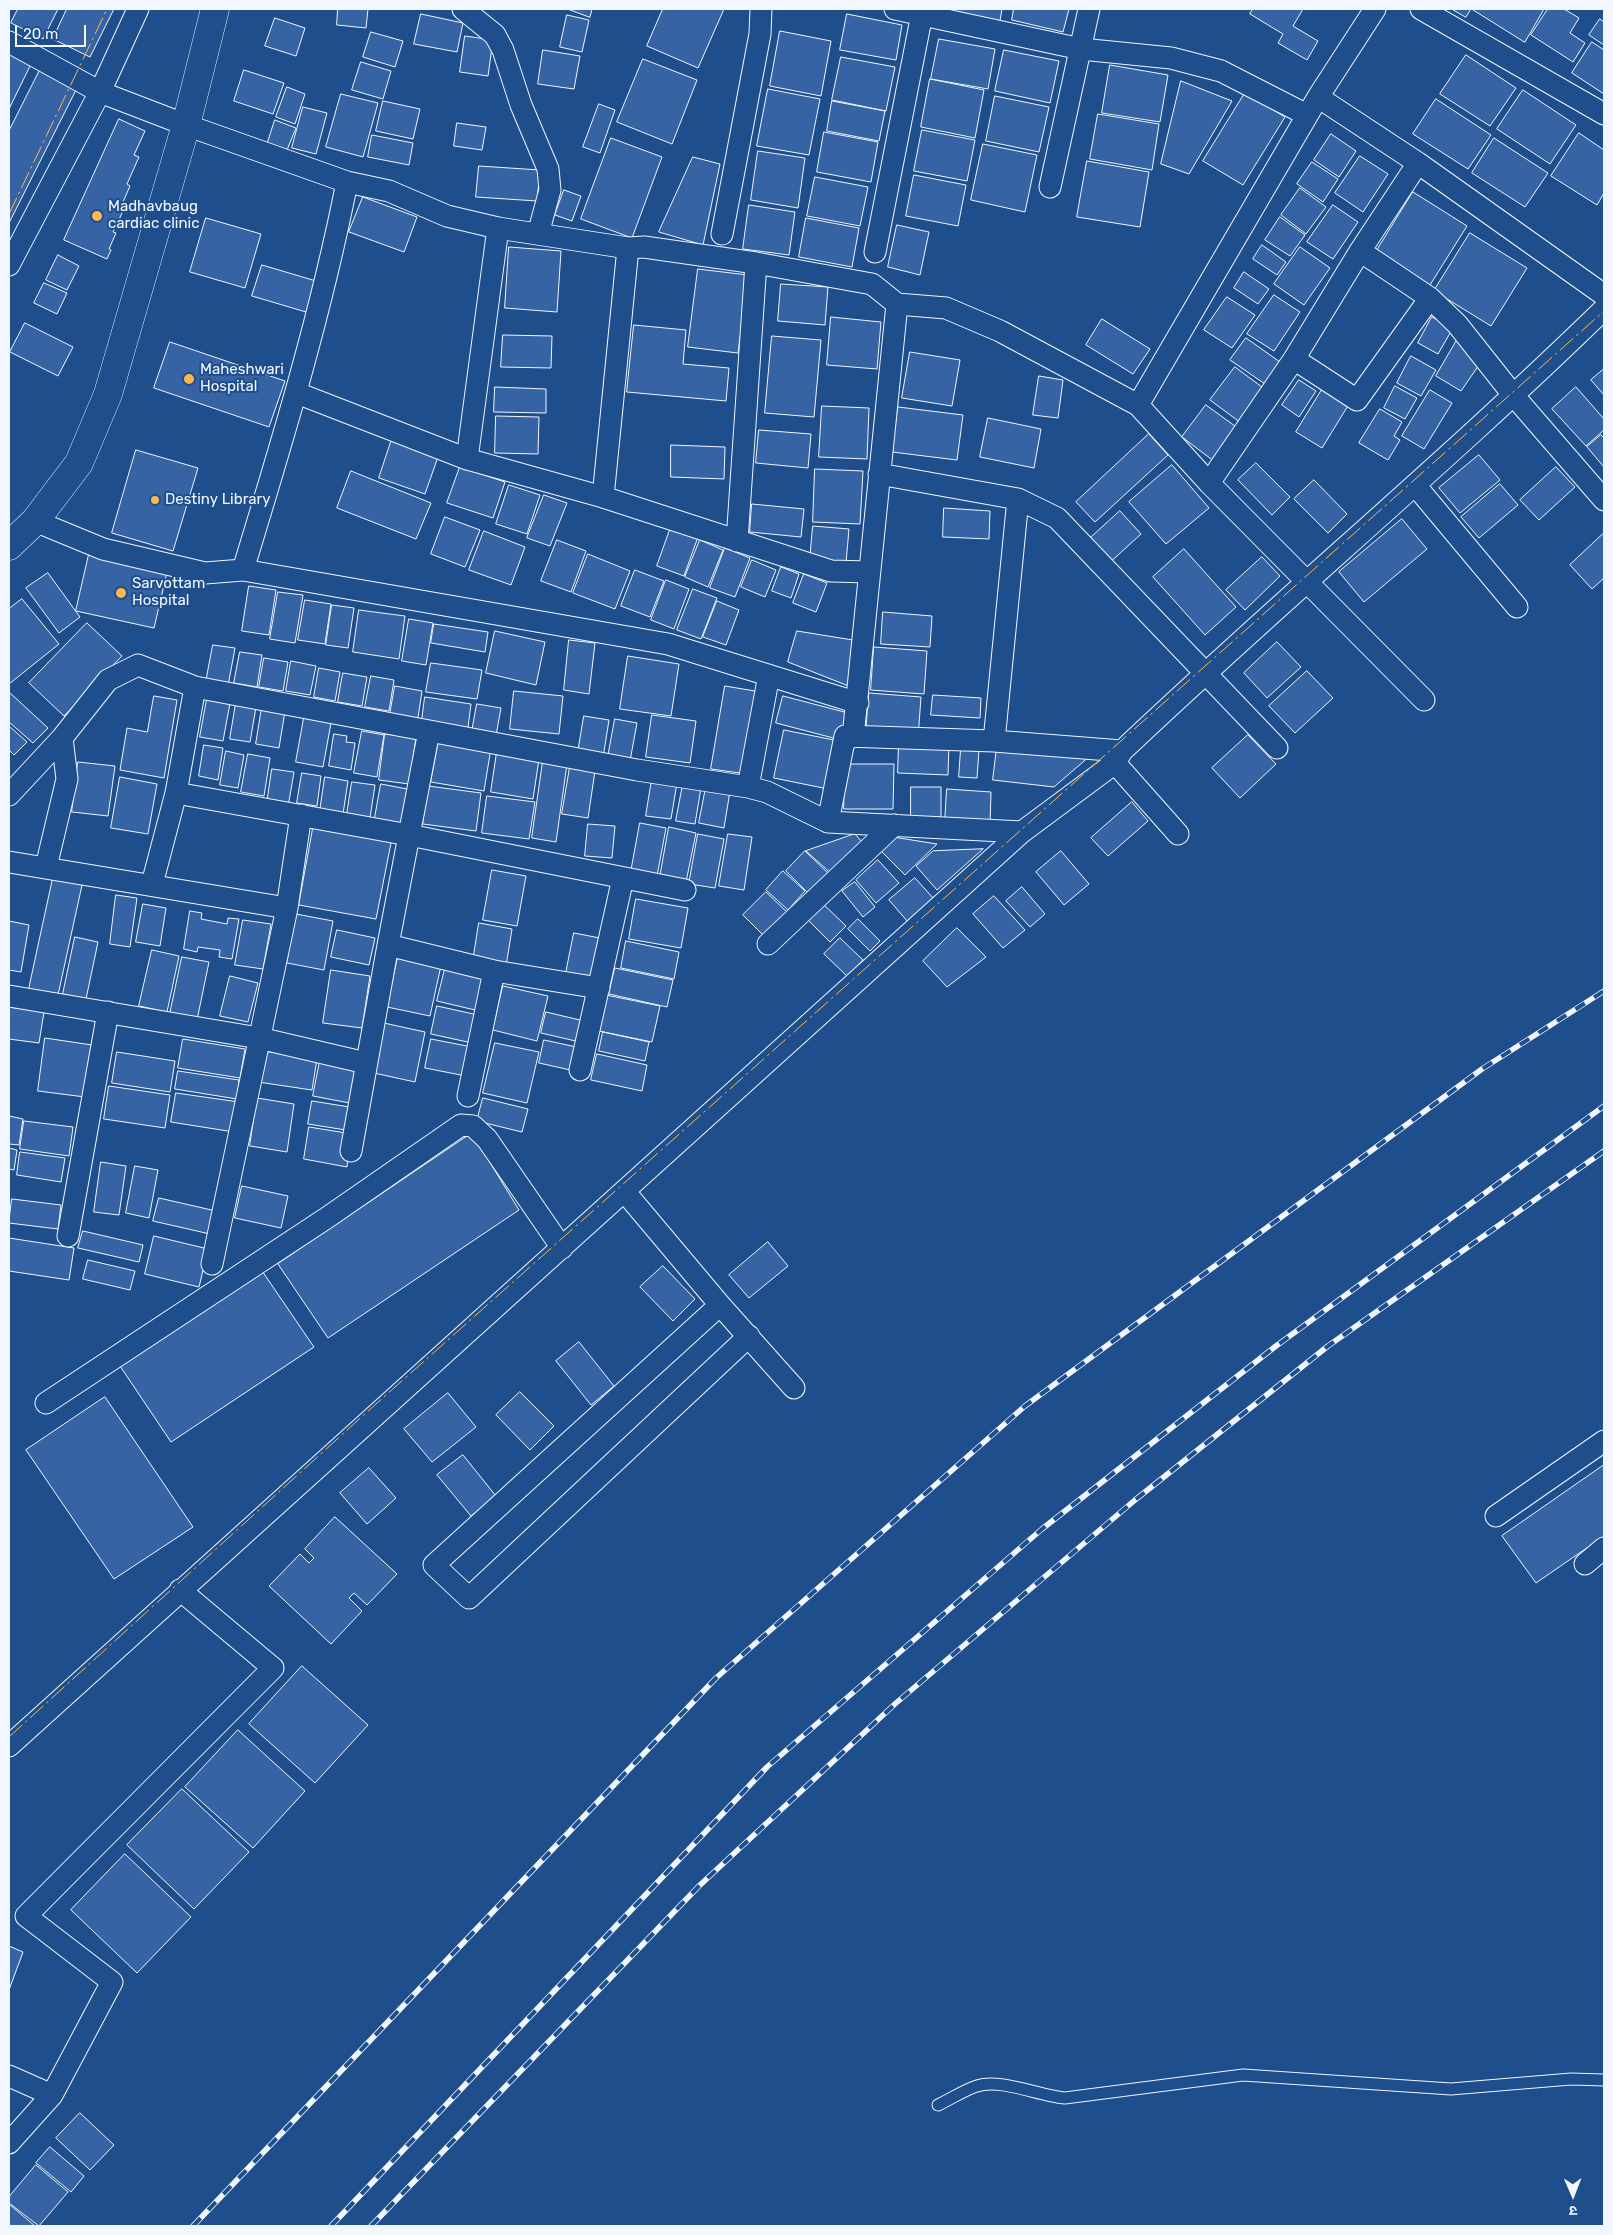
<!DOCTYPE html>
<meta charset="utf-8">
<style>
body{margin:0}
#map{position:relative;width:1613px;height:2235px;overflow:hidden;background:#1f4e8c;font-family:Rubik,"Noto Sans Devanagari",sans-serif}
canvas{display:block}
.frame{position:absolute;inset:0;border:10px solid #f2f6ff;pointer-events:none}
.north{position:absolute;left:1548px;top:2170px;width:50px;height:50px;-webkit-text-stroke:4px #1f4e8c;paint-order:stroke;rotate:179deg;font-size:14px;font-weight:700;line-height:20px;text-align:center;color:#f2f6ff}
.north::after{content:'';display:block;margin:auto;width:18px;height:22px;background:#f2f6ff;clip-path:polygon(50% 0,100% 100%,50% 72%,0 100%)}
.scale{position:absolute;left:15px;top:25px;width:71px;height:22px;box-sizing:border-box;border:2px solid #f2f6ff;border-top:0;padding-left:6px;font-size:15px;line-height:18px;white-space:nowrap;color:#f2f6ff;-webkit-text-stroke:4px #1f4e8c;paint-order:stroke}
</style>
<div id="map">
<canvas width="1613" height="2235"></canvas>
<div class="frame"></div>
<div class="north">उ</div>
<div class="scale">20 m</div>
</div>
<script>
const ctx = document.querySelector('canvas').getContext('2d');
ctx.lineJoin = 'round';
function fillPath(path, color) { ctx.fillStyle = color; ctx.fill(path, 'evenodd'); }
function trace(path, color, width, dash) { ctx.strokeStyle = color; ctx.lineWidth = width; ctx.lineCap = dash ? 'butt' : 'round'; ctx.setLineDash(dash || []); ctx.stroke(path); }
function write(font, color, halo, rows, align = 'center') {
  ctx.font = font + ' Rubik,sans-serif'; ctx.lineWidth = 4; ctx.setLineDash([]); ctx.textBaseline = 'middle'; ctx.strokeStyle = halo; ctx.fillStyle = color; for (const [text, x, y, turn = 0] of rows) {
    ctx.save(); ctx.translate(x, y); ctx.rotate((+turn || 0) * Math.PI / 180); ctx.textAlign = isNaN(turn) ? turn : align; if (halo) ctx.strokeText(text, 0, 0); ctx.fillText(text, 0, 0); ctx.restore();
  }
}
const building = new Path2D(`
 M18 9H58L43 39 11 23Z
 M67 9H114L90 57 53 39Z
 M338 9H368L366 28 337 25Z
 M568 9H592L590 17Z
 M663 9H724L698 68 647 46Z
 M945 9H1002L1000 21Z
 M1014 9H1069L1063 32 1012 20Z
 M1253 9H1303L1293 26 1318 41 1307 60 1278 43 1283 34 1250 14Z
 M1452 9H1471L1466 17Z
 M1472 9H1544L1525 42Z
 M1548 9H1564L1579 18 1570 33 1585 43 1573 62 1531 35Z
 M421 14 463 23 457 52 414 44Z
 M847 14 902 25 896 60 840 50Z
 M567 15 589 20 582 52 560 47Z
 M275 18 305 28 296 56 265 46Z
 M1600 19 1604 22V45L1589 35Z
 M780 31 831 41 821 96 770 86Z
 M371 32 403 41 395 67 363 57Z
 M465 36 493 40 488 76 460 72Z
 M939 39 995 49 988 89 931 79Z
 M1592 42 1604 50V94L1572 73Z
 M9 50 32 62 9 109Z
 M543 50 580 56 574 89 538 84Z
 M1004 50 1059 61 1050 103 995 91Z
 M1466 55 1516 88 1490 126 1440 94Z
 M841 57 895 67 886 111 832 100Z
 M643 59 697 80 672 144 617 122Z
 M361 62 391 71 383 99 352 90Z
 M1110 65 1168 75 1160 122 1102 113Z
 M42 66 79 84 9 223V131Z
 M244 70 284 83 273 114 234 101Z
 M930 79 984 90 975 138 921 127Z
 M1181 81 1232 101 1189 174 1161 164Z
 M287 87 305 94 295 124 276 117Z
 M768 89 820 99 809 155 757 146Z
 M1523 90 1576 125 1550 164 1497 129Z
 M1245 93 1285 117 1243 185 1203 161Z
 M341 94 378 103 363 157 326 147Z
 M995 96 1049 107 1039 152 986 141Z
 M1436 99 1491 135 1468 169 1413 134Z
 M383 101 420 109 413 139 376 131Z
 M832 101 885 111 879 141 827 131Z
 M599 104 615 110 600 153 583 147Z
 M303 107 327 113 316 154 292 148Z
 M1098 114 1159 124 1152 170 1090 159Z
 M119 119 145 131 134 155 139 157 127 184 130 186 120 209 123 211 113 232 116 233 109 249 111 250 107 259 64 240Z
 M275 120 296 128 285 155 266 148Z
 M457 123 486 127 482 150 454 146Z
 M922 130 975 140 967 181 914 171Z
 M824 132 878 142 871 182 817 172Z
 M1579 133 1604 150V193L1597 205 1551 176Z
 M1331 134 1356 151 1339 177 1314 160Z
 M372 135 413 143 409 165 368 157Z
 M611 138 662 157 632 238 581 219Z
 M1494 138 1548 173 1525 207 1472 173Z
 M983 144 1037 155 1025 212 971 200Z
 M758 151 805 158 798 208 751 200Z
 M1360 156 1388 174 1363 212 1335 193Z
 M693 157 720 164 703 245 659 232Z
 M1087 161 1149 172 1140 227 1077 217Z
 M1312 162 1338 179 1323 202 1297 184Z
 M479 166 540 170 537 201 476 197Z
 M914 175 966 185 958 226 906 216Z
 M815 177 868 187 860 226 807 216Z
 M1300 188 1326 207 1306 234 1281 215Z
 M564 190 581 196 572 221 555 215Z
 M1413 192 1467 226 1430 285 1376 252Z
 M363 197 417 217 404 252 349 232Z
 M749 205 795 212 789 255 743 249Z
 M1333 205 1358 222 1333 259 1307 242Z
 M1280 217 1305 235 1290 256 1265 240Z
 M206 218 261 234 245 288 190 272Z
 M806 218 859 228 852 267 799 257Z
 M897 225 929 232 920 275 888 267Z
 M1470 233 1527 268 1491 326 1434 291Z
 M1262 245 1286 262 1277 275 1253 259Z
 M509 247 561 251 557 312 505 308Z
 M1300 247 1330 268 1304 305 1274 284Z
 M58 255 79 266 67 290 46 280Z
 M262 265 316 281 306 312 252 296Z
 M698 269 748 275 738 353 688 347Z
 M1244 272 1269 289 1258 304 1234 288Z
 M44 283 67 293 57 314 34 303Z
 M781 284 828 287 825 325 778 321Z
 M1274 295 1300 312 1274 351 1247 334Z
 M1227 297 1255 315 1232 348 1204 330Z
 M831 317 881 322 877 369 827 365Z
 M1432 317 1453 328 1438 354 1418 343Z
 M1102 319 1150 349 1133 374 1086 345Z
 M25 323 73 347 58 376 10 352Z
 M634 325 686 330 683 364 729 368 726 401 627 392Z
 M503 335 552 336 551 368 501 367Z
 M772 336 821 340 814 417 765 413Z
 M1246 338 1280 362 1265 384 1230 360Z
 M1457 340 1481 362 1461 391 1436 376Z
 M170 342 285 381 269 427 154 388Z
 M910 352 960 360 952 406 902 398Z
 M1411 356 1436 370 1421 396 1397 383Z
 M1235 367 1266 390 1241 423 1210 400Z
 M1604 369V395L1591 380Z
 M1039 376 1063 380 1058 418 1033 415Z
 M1299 380 1316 391 1299 417 1282 405Z
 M1395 386 1417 398 1405 419 1384 408Z
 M495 387 546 389V413L494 412Z
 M1576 387 1604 419V430L1586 446 1552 409Z
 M1323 388 1349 404 1322 448 1296 432Z
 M1430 390 1452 403 1424 449 1402 436Z
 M1206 405 1239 429 1215 462 1182 437Z
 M822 406 869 408 867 459 819 457Z
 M898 407 963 415 957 460 892 452Z
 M1380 409 1402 422 1394 436 1400 440 1388 460 1359 443Z
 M496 416 539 417 538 454 495 453Z
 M988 418 1041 429 1034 468 980 457Z
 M759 430 811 434 808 468 756 463Z
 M1149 434 1168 455 1095 522 1076 502Z
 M1601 435 1604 438V467L1587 447Z
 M392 439 439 454 425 494 379 478Z
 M671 445 725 447 724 479 671 477Z
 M136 450 198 468 173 551 112 533Z
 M1479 455 1500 480 1460 513 1439 488Z
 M1256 463 1290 497 1272 515 1238 480Z
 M1172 465 1209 508 1166 544 1129 502Z
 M460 467 505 482 493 518 447 503Z
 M1556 467 1575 487 1539 520 1520 500Z
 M815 469 863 471 860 524 813 522Z
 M351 471 431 503 416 539 337 508Z
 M1314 480 1347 514 1328 533 1294 499Z
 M1500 484 1518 505 1479 538 1461 517Z
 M509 485 540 495 527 534 496 524Z
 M544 495 567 503 550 546 527 538Z
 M752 504 804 509 801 537 750 532Z
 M944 508 990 511 989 539 943 537Z
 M1120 511 1141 534 1106 566 1085 543Z
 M445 517 480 530 465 567 431 554Z
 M1402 519 1427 549 1364 602 1339 572Z
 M813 526 849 529 846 563 810 560Z
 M671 527 698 537 684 576 657 566Z
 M484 531 525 547 511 585 469 570Z
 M1604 533V578L1592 589 1570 565Z
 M557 540 586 551 571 592 541 581Z
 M700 540 723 550 708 587 685 577Z
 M725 548 750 558 735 597 710 588Z
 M1184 549 1236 607 1205 635 1153 577Z
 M90 550 168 568 154 628 76 611Z
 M588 554 630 571 615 609 573 593Z
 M1262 557 1280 576 1245 610 1226 590Z
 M752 560 776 570 765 597 741 587Z
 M781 567 799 574 791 598 772 591Z
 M635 570 664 581 650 617 621 606Z
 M48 573 80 617 59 633 26 588Z
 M804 574 827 583 816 612 793 603Z
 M666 580 689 589 674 629 651 620Z
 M249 586 276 590 269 635 242 631Z
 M693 589 717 598 701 639 677 630Z
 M278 592 303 595 295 643 270 639Z
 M22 599 59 644 9 684V609Z
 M305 600 331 604 325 644 298 640Z
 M717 601 739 610 726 645 703 637Z
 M332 605 354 608 348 648 326 645Z
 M359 610 405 616 399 659 353 652Z
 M883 612 932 616 930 647 881 644Z
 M409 619 433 623 426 665 402 661Z
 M87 623 122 656 64 716 29 683Z
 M434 624 488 632 485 652 431 643Z
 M495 631 545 642 536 685 486 673Z
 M797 631 853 640 851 687 788 662Z
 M569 640 595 643 589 694 564 690Z
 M1277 642 1301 667 1267 698 1244 673Z
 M213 645 235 648 228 686 206 682Z
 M874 647 927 651 924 694 871 690Z
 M240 652 262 655 257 687 234 683Z
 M628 656 679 664 671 716 620 709Z
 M264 658 288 662 283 691 259 687Z
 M291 661 316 666 310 695 286 691Z
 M431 663 482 670 477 699 426 692Z
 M319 668 340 672 335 701 314 697Z
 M1307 671 1333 698 1295 733 1269 706Z
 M343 673 367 677 362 706 338 702Z
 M371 676 394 680 389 711 365 707Z
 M395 686 422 691 417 724 389 720Z
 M725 686 761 692 747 774 711 769Z
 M514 691 563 696 559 734 510 729Z
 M9 692 48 728 33 743 9 722Z
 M869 693 921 697 918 738 866 734Z
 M933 695 981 698 980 718 931 715Z
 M154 696 177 700 164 778 120 770 127 728 147 732Z
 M783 696 848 713 841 740 776 723Z
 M425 697 471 704 467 735 421 728Z
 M207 699 230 703 223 741 200 737Z
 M236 703 256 707 250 742 230 739Z
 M477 704 501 708 495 741 471 737Z
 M262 707 285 711 279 748 256 744Z
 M652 715 696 721 690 763 646 757Z
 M584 716 609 720 603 758 578 753Z
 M304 718 331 723 323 767 296 762Z
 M615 719 637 723 630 761 608 757Z
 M9 726 27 742 14 755 9 750Z
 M784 730 839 741 828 789 774 778Z
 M362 731 384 735 377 777 354 773Z
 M334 734 347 736 346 742 355 743 351 770 329 766Z
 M385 734 416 738 409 784 379 780Z
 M1248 735 1276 764 1240 798 1212 768Z
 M439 739 491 748 484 791 431 782Z
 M899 741 949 743 948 775 898 773Z
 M204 745 223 748 218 780 199 776Z
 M997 747 1091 755 1054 787 993 780Z
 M961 749 979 750 977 778 959 777Z
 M226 751 244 755 238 788 220 785Z
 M497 752 539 759 533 799 491 792Z
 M248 754 270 758 264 796 241 792Z
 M543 761 567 764 556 842 532 838Z
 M78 762 115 766 108 816 72 812Z
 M845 764H894L893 809H844Z
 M570 767 595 771 588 818 562 814Z
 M272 769 294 772 288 807 267 804Z
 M302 773 321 776 317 806 297 803Z
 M120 777 157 784 148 834 111 828Z
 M325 777 348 781 343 814 320 811Z
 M652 779 677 783 671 819 646 816Z
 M352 782 375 785 370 818 347 814Z
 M381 784 407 789 401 827 374 823Z
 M683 784 701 788 695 824 676 821Z
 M428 786 481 793 476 831 423 824Z
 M706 787 730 791 724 828 699 823Z
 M911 787H941V820L911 819Z
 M947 789 991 792 990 826 945 823Z
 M487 796 535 802 529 839 482 833Z
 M1132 802 1148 821 1108 856 1091 838Z
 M314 823 392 838 376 919 299 905Z
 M640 823 666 828 657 876 631 872Z
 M588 824 615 826 612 858 585 856Z
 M669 827 696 833 686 882 660 877Z
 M698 834 724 839 715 888 689 884Z
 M728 834 752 837 744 890 719 886Z
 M855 834 864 844 834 876 806 851Z
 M893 837 937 844 905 875 880 850Z
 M983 849 937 890 916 866 933 851Z
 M805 851 830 875 810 895 786 871Z
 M1061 851 1089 884 1064 905 1036 872Z
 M878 860 899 883 876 903 856 880Z
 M492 870 526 876 517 926 483 920Z
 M783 871 805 891 788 910 766 890Z
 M53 878 82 885 58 995 29 989Z
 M915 878 934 899 908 922 889 900Z
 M855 882 875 907 863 917 842 891Z
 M1022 887 1045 914 1030 927 1006 901Z
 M766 892 788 913 764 936 743 915Z
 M116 895 137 898 130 947 110 944Z
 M994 896 1025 930 1003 948 973 914Z
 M636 899 688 908 681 948 629 939Z
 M819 900 846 926 830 942 804 916Z
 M143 904 166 908 160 946 136 942Z
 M190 911 202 913 201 919 227 924 228 918 239 919 232 959 219 957 220 950 198 947 197 952 184 949Z
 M296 914 333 921 324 970 287 963Z
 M858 919 880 941 870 951 848 929Z
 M243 920 271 924 263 969 235 965Z
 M9 921 29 925 21 972 9 970Z
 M479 923 512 929 506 966 473 961Z
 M957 928 986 957 947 987 923 961Z
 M337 930 375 938 369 965 331 957Z
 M574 933 600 938 593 978 566 973Z
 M75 937 98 942 86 999 63 994Z
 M840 938 863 960 847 976 824 954Z
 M626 941 679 952 674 979 621 968Z
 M152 950 179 956 167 1012 139 1006Z
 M399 952 442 961 430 1016 387 1007Z
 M182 957 209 962 197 1020 170 1014Z
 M615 968 673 980 667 1007 609 994Z
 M445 969 483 979 475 1010 437 1001Z
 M331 970 370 976 362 1028 323 1023Z
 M230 976 258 983 248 1022 220 1016Z
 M503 986 548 996 537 1041 493 1030Z
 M606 995 660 1006 652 1042 599 1031Z
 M437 1006 478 1015 472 1043 431 1034Z
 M9 1007 44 1012 39 1043 9 1039Z
 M546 1012 584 1021 580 1042 541 1033Z
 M384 1023 425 1032 415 1082 374 1073Z
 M603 1032 649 1042 645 1061 599 1051Z
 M45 1038 92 1045 85 1097 38 1091Z
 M183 1039 245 1049 240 1078 178 1068Z
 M431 1039 472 1047 466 1076 425 1068Z
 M544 1040 581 1048 575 1071 539 1063Z
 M495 1043 539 1052 527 1103 483 1093Z
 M263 1051 317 1059 312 1090 258 1082Z
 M117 1052 175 1061 170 1092 112 1083Z
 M597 1054 647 1065 642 1091 591 1080Z
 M320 1061 361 1069 355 1104 313 1096Z
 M178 1071 239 1080 237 1099 175 1089Z
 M109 1086 170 1095 165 1128 104 1119Z
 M176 1093 239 1102 234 1132 171 1122Z
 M257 1098 294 1104 287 1152 250 1146Z
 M483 1098 528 1109 522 1132 477 1121Z
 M312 1101 356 1108 352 1131 308 1124Z
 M9 1116 23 1119 19 1145 9 1144Z
 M24 1121 73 1127 69 1156 20 1149Z
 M309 1127 352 1134 347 1167 304 1159Z
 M472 1133 519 1210 328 1338 278 1264Z
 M9 1148 17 1150 14 1170 9 1169Z
 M20 1152 65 1158 61 1182 17 1175Z
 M101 1162 126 1166 119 1215 94 1212Z
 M135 1166 158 1170 149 1218 126 1213Z
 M242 1186 288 1196 281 1228 235 1218Z
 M159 1198 216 1211 210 1234 153 1221Z
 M12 1199 61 1205 58 1229 9 1223Z
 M83 1231 143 1245 139 1262 78 1248Z
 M154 1236 208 1249 199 1287 145 1274Z
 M9 1238 74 1248 69 1280 9 1271Z
 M768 1242 788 1266 749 1298 729 1275Z
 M88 1260 135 1271 130 1290 83 1279Z
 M258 1265 314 1347 171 1442 116 1360Z
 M663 1266 695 1299 673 1321 640 1287Z
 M579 1342 614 1386 591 1405 556 1361Z
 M520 1392 554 1426 530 1450 496 1415Z
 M448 1393 476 1427 432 1462 404 1429Z
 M105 1397 193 1527 114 1579 26 1450Z
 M463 1455 496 1496 471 1516 437 1475Z
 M1604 1465V1536L1536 1583 1502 1536Z
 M369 1468 396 1498 367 1524 340 1493Z
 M335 1517 397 1574 367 1605 354 1593 349 1598 362 1611 331 1644 269 1586 300 1554 309 1563 314 1558 305 1549Z
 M302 1666 368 1725 315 1783 249 1724Z
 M238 1730 305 1791 253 1848 185 1787Z
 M182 1789 249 1852 194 1909 127 1845Z
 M125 1854 191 1917 137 1973 71 1910Z
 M9 1946 23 1952 9 1990Z
 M80 2113 114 2145 90 2170 56 2138Z
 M50 2147 84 2176 71 2192 36 2163Z
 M36 2165 68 2192 39 2226 9 2203V2197Z
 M9 2204 35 2226H9Z`);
fillPath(building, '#3563a3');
trace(building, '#f2f6ff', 1);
const service = new Path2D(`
 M938 2105C951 2099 964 2090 977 2086 1000 2078 1040 2096 1065 2098L1243 2075 1451 2089 1571 2079 1604 2080`);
const minor = new Path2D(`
 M463 9 495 35 503 50 521 105 548 169 550 190 538 234
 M895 9 1081 49 1171 58 1221 71 1307 115
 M1421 9 1604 114
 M9 42 100 92 186 125 347 182 389 191 447 216 498 228 628 248 644 247 756 263 872 284 897 304 853 737
 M1318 97 1418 163 1604 295
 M1050 187 1089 9
 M722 234 760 34 761 9
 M1360 251 1430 298 1457 324 1514 396 1604 500
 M875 252 923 9
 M9 265 100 92 138 9
 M897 304 946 308 1000 331 1138 405 1209 483 1424 700
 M1294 359 1357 400 1430 298
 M297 393 467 459 603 497 831 571 869 572
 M1138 405 1318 97 1375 9
 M467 459 498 228
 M879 474 1018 499 1057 518 1277 748
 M1209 483 1294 359 1360 251 1418 163
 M1415 485 1517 607
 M603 497 628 248
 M35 521 103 549 205 573 243 570 668 644 858 703
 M737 541 756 263
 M243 570C282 442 321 314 347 182
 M994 741 1018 499
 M1115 763 1178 834
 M748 787 769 675
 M176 793 409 835 685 890
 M9 795 62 738 108 680 138 665 195 687 637 770 748 787 767 792 828 822 1022 832
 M828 822 845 736 994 741 1122 751
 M9 862 287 908
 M46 867 67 779 62 738
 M152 884 176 793 195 687
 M768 944 894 825
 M388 945 494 971 468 1096
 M494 971 599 988
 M9 996 259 1038 366 1063
 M580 1070 623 878
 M351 1151 388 945 429 731
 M625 1192 720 1305 794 1388
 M68 1236 108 1012
 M212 1264 287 908 301 815
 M720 1305 434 1565 469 1598 749 1336
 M46 1403 328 1217 461 1125 473 1126 487 1139 562 1248
 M1496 1516 1604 1441
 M1585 1564 1604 1548
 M9 1746 1022 832 1115 763 1122 751C1280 601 1448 461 1604 309
 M9 2076 52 2095 112 1982 26 1916 273 1668 180 1590
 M9 2143 52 2095`);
const tertiary = new Path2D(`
 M9 546 35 521 79 463 108 394 186 125 215 9`);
trace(service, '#f2f6ff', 13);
trace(minor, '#f2f6ff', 23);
trace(tertiary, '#f2f6ff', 29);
trace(service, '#1f4e8c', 11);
trace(minor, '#1f4e8c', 21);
trace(tertiary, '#1f4e8c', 28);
const rail = new Path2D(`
 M193 2226 716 1678 1025 1406 1482 1069 1604 991
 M331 2226 767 1767 1042 1529 1276 1346 1604 1106
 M371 2226 699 1886 896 1703 1135 1500 1328 1346 1604 1151`);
trace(rail, '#f2f6ff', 5.5);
trace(rail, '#1f4e8c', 4, [11]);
trace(new Path2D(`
 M9 214 107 9
 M9 1737 367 1412 1604 311`), '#ffb74d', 1, [18, 4, 2.5, 4]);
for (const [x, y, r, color] of [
 [97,216,6,"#ffb74d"],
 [189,379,6,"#ffb74d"],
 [155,500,5,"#ffb74d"],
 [121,593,6,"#ffb74d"]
]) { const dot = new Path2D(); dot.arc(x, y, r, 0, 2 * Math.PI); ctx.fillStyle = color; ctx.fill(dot); trace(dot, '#1f4e8c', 2); }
write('15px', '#f2f6ff', '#1f4e8c', [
 ["Madhavbaug",108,207],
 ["cardiac clinic",108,224],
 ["Maheshwari",200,370],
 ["Hospital",200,387],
 ["Destiny Library",165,500],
 ["Sarvottam",132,584],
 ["Hospital",132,601]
], 'left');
</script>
